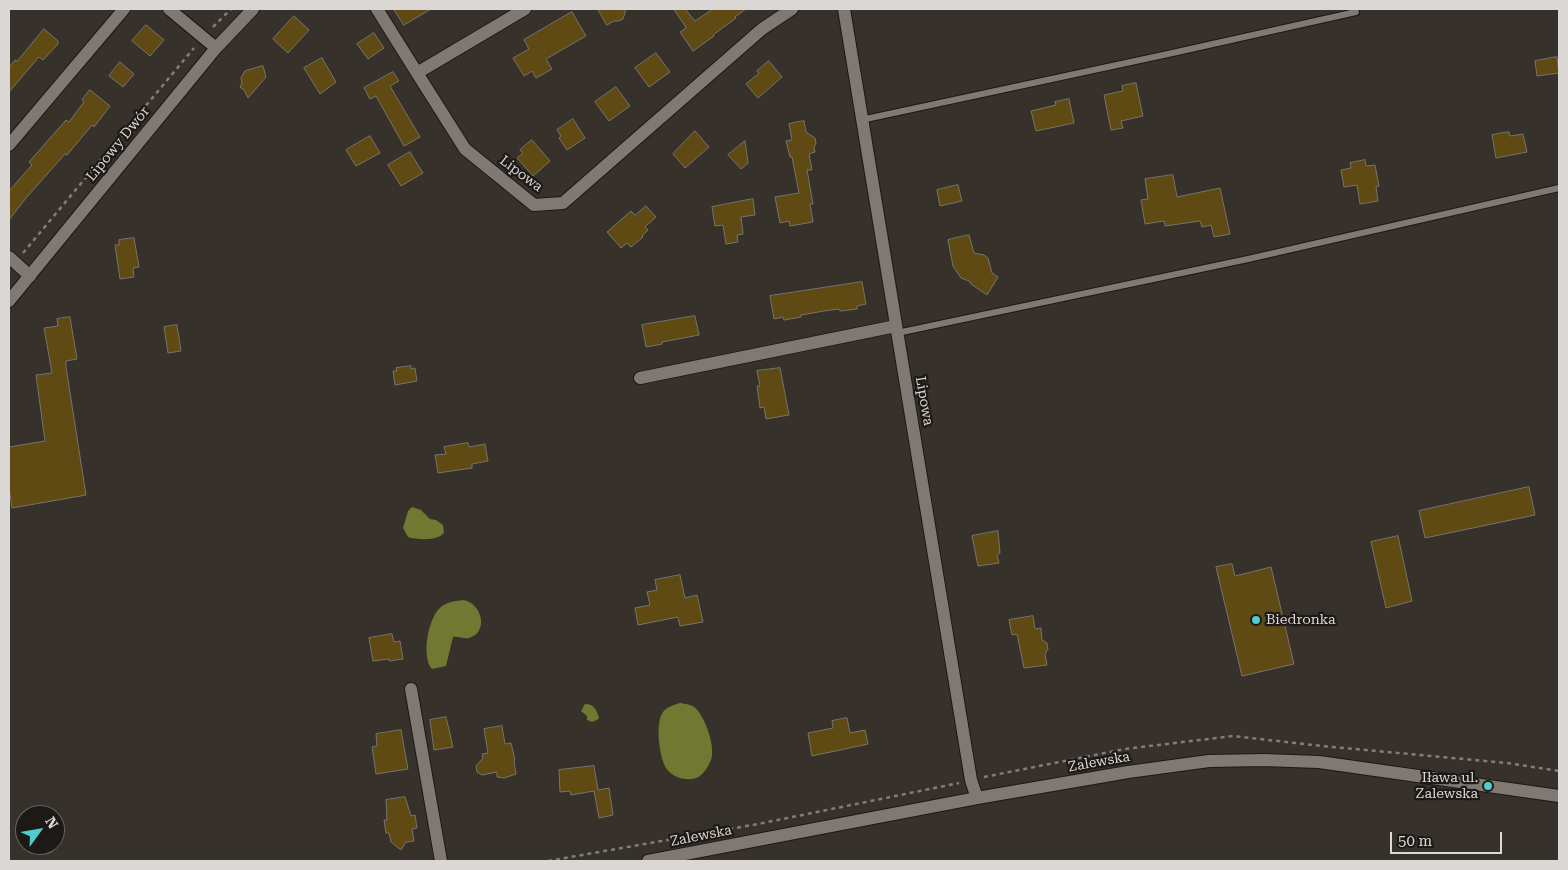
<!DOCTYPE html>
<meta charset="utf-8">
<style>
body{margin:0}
#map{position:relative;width:1568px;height:870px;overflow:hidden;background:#37312b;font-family:"Roboto Serif",serif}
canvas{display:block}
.frame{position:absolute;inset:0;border:10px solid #dbd7d4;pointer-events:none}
.north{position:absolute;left:15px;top:805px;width:50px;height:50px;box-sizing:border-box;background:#1c1917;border:1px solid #686563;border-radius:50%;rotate:58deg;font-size:14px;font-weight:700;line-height:20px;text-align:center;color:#dbd7d4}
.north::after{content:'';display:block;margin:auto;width:18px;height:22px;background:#52cdcf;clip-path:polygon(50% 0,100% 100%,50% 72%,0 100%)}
.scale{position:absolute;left:1390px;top:832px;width:112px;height:22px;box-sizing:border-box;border:2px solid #dbd7d4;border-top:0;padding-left:6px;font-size:15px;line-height:18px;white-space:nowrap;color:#dbd7d4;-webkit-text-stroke:4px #1c1917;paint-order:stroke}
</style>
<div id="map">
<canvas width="1568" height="870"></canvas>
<div class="frame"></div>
<div class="north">N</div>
<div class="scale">50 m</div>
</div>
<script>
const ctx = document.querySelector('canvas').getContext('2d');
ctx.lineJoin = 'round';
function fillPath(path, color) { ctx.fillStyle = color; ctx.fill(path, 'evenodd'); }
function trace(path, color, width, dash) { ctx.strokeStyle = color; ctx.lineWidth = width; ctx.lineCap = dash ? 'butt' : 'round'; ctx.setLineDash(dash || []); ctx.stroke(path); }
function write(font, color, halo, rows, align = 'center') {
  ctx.font = font + ' "Roboto Serif",serif'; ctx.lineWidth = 4.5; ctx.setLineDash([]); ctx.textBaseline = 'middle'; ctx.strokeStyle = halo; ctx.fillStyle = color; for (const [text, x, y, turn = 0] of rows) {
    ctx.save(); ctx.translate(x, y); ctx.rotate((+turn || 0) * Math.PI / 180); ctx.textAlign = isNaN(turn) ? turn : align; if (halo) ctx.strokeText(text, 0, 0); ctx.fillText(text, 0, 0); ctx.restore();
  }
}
fillPath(new Path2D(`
 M412 507 421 510 430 519 436 520 443 525 444 533C437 541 418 540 408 537L403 528 408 511Z
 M463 600C481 602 490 632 469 638 463 639 458 636 453 637L446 666 432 669C421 657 428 617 441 607 447 602 455 601 463 600Z
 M680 703C685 704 690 704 694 707 705 715 716 748 711 760 709 765 705 772 700 776 690 783 672 778 666 768 659 757 655 722 663 712 667 707 673 705 680 703Z
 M585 704C594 704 597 710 599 718L597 720 592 722 587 720V716L581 711Z`), '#707831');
const building = new Path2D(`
 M394 9H431L404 25Z
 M598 9H626L623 19 619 21H614L607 25Z
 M674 9H685L695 21 713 9H746L735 17 736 18 713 35 714 36 693 51 680 32 686 28Z
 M572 12 586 36 546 59 552 69 536 78 532 71 524 76 513 58 529 49 524 40Z
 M294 16 309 30 288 53 273 39Z
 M146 25 164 40 150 56 132 41Z
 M44 29 58 41V44L43 60 39 57 9 92V67L15 60 17 61Z
 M374 33 384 48 368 59 357 44Z
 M656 53 670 72 649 87 635 68Z
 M1557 57 1559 73 1537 76 1535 61Z
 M322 58 336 82 320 94 304 68Z
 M769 61 782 77 758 98 746 84 759 73 757 71Z
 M120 62 134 74 123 87 109 76Z
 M263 66 266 77 248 98 244 90 240 87 242 83 241 78 245 71Z
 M393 72 399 81 390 86 420 137 404 146 376 96 370 99 364 88Z
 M1136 83 1143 116 1121 121 1123 128 1111 130 1104 95 1123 91 1122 86Z
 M616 87 630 106 609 121 595 102Z
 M90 90 110 106 94 127 92 125 67 155 65 154 26 198 9 220V191L32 165 29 162 66 120 69 122 84 102 82 100Z
 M1069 99 1074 123 1036 131 1031 111 1056 105 1055 102Z
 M573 119 585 138 567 150 559 138 561 136 557 130Z
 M804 121 806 132 815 138 816 144 814 147 815 152 809 154 812 170H807L813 204H810L813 222 790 226 789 221 780 223 775 197 799 193 792 157H790L786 141 792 140 789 124Z
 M695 131 709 147 685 168 673 154Z
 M1509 132 1510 136 1523 134 1527 152 1496 158 1492 135Z
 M370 136 380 153 356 166 346 150Z
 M532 140 550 161 533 176 517 158 523 153 520 150Z
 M745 141 748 163 741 169 728 155Z
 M410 152 423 173 401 186 388 165Z
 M1365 160 1366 166 1375 165 1379 186 1376 187 1378 201 1360 204 1357 185 1344 187 1341 170 1351 168 1350 163Z
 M1173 175 1177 197 1220 188 1230 234 1214 237 1211 225 1202 227 1200 221 1165 226 1164 221 1145 224 1141 200 1148 199 1145 179Z
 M958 185 962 201 940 206 937 190Z
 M753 199 755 215 741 217 743 234 737 235 738 242 726 244 723 225 715 226 712 207Z
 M646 206 656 217 645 227 648 230 642 236 643 237 631 247 627 243 621 248 607 232 631 211 635 215Z
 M969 235 974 253 984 255 988 258 992 273 998 277 987 295 971 284 969 281 961 278 953 266 948 240Z
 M134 238 139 267 133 268 134 277 120 279 115 245H119V240Z
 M862 282 866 304 857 306V309L840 311 839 309 830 310 801 315V317L784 320 783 317 774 319 770 296Z
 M695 316 699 335 662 342V344L646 347 642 325Z
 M70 317 77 359 66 361V367L86 495 12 508 9 487V447L45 441 36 375 52 373 44 328 58 326 57 319Z
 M177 325 181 351 168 353 164 327Z
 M411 366V369L415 368 417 381 395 385 393 371H397L396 368Z
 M780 368 789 415 766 419 764 407 760 408 757 386H760L757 371Z
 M468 443 469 447 485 444 488 461 472 464V468L438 473 435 455 446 454 444 447Z
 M1529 487 1535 515 1425 538 1419 511Z
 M998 531 1000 553 997 555 999 563 978 566 972 536Z
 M1398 536 1412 601 1386 608 1371 542Z
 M1232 564 1235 576 1271 567 1294 664 1242 676 1216 567Z
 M680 575 685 598 697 595 703 622 680 626 678 617 638 625 635 608 650 605 647 592 657 590 655 580Z
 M1033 616 1035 629 1041 628 1042 640 1047 643 1048 649 1045 654 1047 665 1024 668 1017 634 1012 635 1009 620Z
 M392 634 394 642 400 641 403 659 389 661V659L373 661 369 638Z
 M446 717 453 747 434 750 430 720Z
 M847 718 850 733 865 730 868 744 812 756 808 733 833 728 832 721Z
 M502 726 505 744 511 743 515 760 514 761 516 774 504 778 497 777V772L482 775 477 772 476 766 483 758 482 754 488 753 484 729Z
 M401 730 408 769 376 774 372 747 377 746 376 734Z
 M594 766 598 790 609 788 613 815 599 818 594 791 571 795 570 791 560 792 559 770Z
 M405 797 411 816 415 815 417 828 412 829 414 841 406 842 401 850 391 842 389 833H386L384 820H387L386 800Z`);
fillPath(building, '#5e4a12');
trace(building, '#77746b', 1);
const lane = new Path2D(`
 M861 120 1168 54 1356 12
 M897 333 1248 259 1559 188`);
const street = new Path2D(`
 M169 9 216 48
 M377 9 417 73 525 9
 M844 9 971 780 977 798
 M417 73 465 149 534 205 563 203 762 29 792 9
 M9 145 124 9
 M9 257 30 276
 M640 378 896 326
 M411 689 441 861`);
const secondary = new Path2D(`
 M9 301 216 48 253 9
 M648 861 977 798 1128 772 1209 761 1264 760 1319 762 1559 796`);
trace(lane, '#1e1814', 8);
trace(street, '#1e1814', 14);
trace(secondary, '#1e1814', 14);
trace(new Path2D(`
 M213 27 231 9
 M23 253 194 48
 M984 777 1125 749 1233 736 1322 746 1507 763 1559 771
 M548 861 758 824 959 783`), '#827d78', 2.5, [4, 4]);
trace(lane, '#807872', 6);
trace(street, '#807872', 12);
trace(secondary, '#807872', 12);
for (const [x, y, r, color] of [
 [1256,620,5,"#52cdcf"],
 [1488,786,5,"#52cdcf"]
]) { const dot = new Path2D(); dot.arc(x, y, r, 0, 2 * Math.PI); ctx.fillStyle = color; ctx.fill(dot); trace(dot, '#1c1917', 2); }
write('14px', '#dbd7d4', '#1c1917', [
 ["Lipowy Dwór",118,144,-51],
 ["Lipowa",521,174,37],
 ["Lipowa",924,401,80],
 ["Zalewska",1099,762,-10],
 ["Zalewska",701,836,-11]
]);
write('14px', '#dbd7d4', '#1c1917', [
 ["Biedronka",1266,620],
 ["Iława ul.",1478,778,"right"],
 ["Zalewska",1478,794,"right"]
], 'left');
</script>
